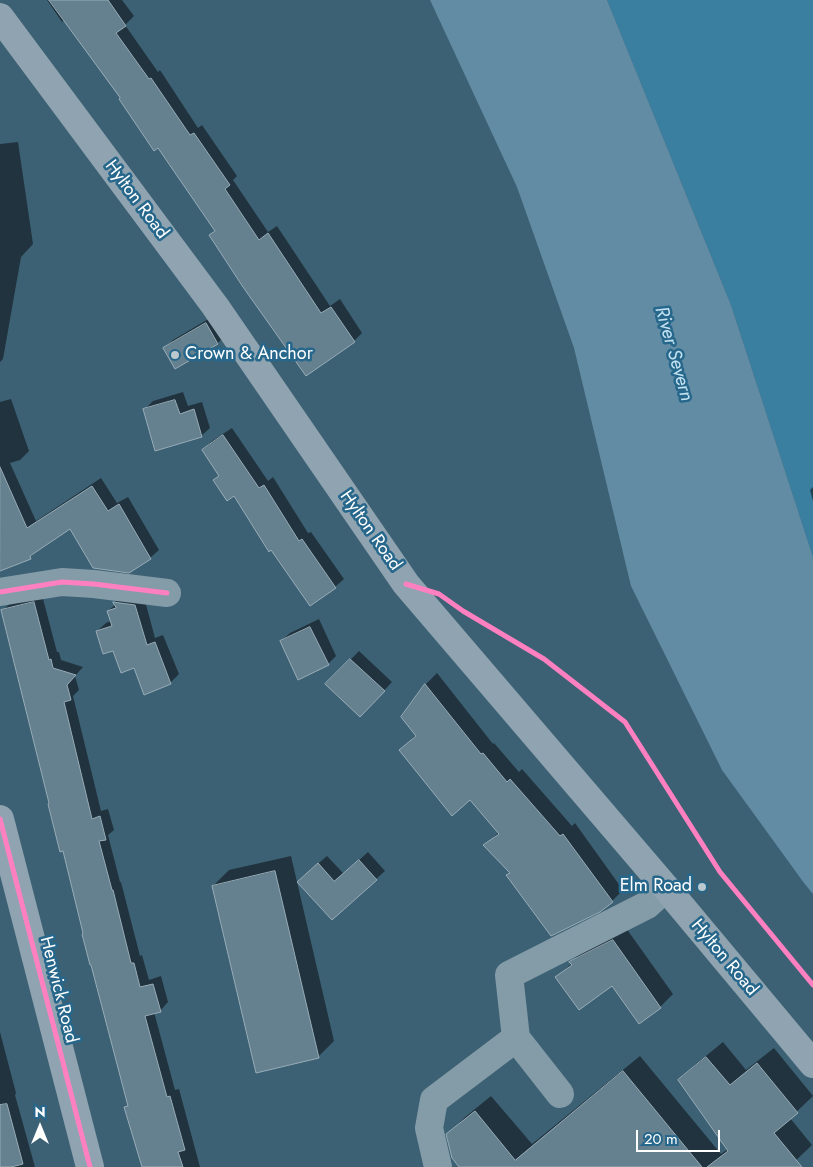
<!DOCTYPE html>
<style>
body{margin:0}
#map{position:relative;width:813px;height:1167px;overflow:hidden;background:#3d6174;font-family:Jost,sans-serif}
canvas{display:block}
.north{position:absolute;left:15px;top:1102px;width:50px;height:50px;-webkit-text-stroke:4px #26678b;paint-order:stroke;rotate:0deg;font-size:14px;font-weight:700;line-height:20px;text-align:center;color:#fff}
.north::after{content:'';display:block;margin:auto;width:18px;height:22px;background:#fff;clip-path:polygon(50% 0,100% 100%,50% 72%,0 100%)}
.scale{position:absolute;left:636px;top:1130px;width:84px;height:22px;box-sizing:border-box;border:2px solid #fff;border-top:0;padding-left:6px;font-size:15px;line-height:18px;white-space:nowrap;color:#fff;-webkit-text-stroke:4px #26678b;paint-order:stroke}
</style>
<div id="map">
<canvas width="813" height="1167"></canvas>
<div class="north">N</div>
<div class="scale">20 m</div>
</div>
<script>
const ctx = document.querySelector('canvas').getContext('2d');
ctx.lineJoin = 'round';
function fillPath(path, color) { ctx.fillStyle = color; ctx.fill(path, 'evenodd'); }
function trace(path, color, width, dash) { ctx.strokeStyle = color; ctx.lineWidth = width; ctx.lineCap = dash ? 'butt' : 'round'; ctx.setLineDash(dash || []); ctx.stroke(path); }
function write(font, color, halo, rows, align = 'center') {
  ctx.font = font + ' Jost,sans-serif'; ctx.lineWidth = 5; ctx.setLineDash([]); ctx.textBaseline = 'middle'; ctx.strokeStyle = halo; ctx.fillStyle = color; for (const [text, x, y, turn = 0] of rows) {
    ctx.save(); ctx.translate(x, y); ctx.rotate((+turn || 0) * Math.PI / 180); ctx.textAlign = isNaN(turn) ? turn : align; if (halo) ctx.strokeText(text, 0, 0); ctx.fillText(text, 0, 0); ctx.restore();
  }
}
fillPath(new Path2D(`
 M607 0H813V557L731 305Z`), '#3a7ea0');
fillPath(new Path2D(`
 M430 0H607L731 305 813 557V894L804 883 722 770 631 586 574 348 517 187Z`), '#628ca3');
fillPath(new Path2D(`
 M47 0H122L134 16 125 25 158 72 160 70 198 128 202 125 237 176 233 180 268 232 277 226 330 306 340 299 362 333 354 341 210 235 215 230 158 147 65 20 62 22Z
 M18 142 33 244 21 257 3 359 0 362V144Z
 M215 315 226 334 218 343 175 367 164 349 173 340Z
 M183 392 188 406 202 402 210 428 201 436 144 410 153 401Z
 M11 399 29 451 20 460 10 463 36 521 101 478 117 503 128 497 159 550 150 558 71 527 39 549 30 557 0 569V402Z
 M232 428 268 481 273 477 308 533 311 532 344 579 335 587 234 494 214 480 220 475 203 450 212 441Z
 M813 487V501L810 490Z
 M123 594 144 597 155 638 163 635 179 674 170 683 134 667 114 650 97 631 106 623 111 621 108 611 116 604 115 602Z
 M42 595 57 652H59L61 660 83 667 75 676 79 690 73 696 101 811 108 809 114 830 108 835 120 882H121L140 956 142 955 149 980 161 976 168 1002 160 1011 154 1012 175 1090 179 1089 200 1167H147L126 1108 129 1104 51 803 3 610 12 602Z
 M319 619 336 656 328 664 281 641 290 633Z
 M359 651 392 682 360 716 327 684Z
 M437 673 493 744 494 743 519 772 522 769 572 826 575 823 623 890 612 901 508 875 511 872 485 845 499 832 471 798 400 750 416 735 402 717 426 684Z
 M368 852 385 871 332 918 307 873 327 856 344 874Z
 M291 856 334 1041 318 1057 213 886 229 870Z
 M626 928 673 994 660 1007 639 1022 613 985 557 977 572 963 571 962 583 950Z
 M0 1032 16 1093 15 1095 35 1167H0Z
 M723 1042 746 1070 774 1048 813 1096 790 1118 812 1145 789 1167H461L448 1134 464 1118 491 1096 532 1144 640 1056 721 1154 728 1149 680 1080 696 1064Z`), '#0007');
const building = new Path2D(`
 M49 0H108L126 26 116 33 149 79 151 78 190 135 194 133 230 185 225 189 259 240 268 233 321 313 331 307 355 342 306 376 243 287 209 235 215 231 158 148 154 151 119 99 120 98Z
 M206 323 218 344 175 369 163 348Z
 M175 400 180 414 194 409 202 437 155 451 143 409Z
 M223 435 259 488 264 485 299 541 302 539 336 588 310 606 271 550 269 552 234 496 227 501 213 480 219 476 202 450Z
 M0 467 27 528 92 486 108 511 119 504 151 559 129 573 93 568 70 529 30 556 31 559 0 571Z
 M34 602 49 660 51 659 53 668 76 675 67 685 71 700 64 702 92 819 100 816 106 840 99 841 112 890H113L131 963H134L140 987 153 984 161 1012 145 1016 167 1097 170 1096 185 1150 178 1152 183 1167H142L124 1107 128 1106 91 965H90L82 934 83 933 63 851 60 852 48 804 49 803 1 610Z
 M113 602 135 605 147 645 155 642 171 684 144 695 134 668 121 673 113 651 103 654 96 631 112 626 107 611 116 608Z
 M310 627 329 665 298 680 280 641Z
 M350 659 385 691 360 717 325 684Z
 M425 684 481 754 483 753 507 782 510 779 560 836 563 834 613 902 600 912 551 936 506 875 510 873 483 845 499 834 470 800 452 816 399 750 416 736 401 717Z
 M359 860 377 880 332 920 297 882 318 863 334 881Z
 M275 871 319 1058 256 1073 212 886Z
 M613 940 661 1008 639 1024 612 986 579 1010 555 977 572 965 569 962Z
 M706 1057 730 1085 757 1063 798 1113 774 1133 802 1167H707L728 1151 678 1080Z
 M623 1071 702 1167H459L452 1158 446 1134 475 1111 515 1160Z
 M7 1104 23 1164 11 1167H0V1105Z`);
fillPath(building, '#65808e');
trace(building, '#98acb7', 1);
trace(new Path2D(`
 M0 592 62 582 94 584 167 593
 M560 1094 516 1038 509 975 647 905 666 888
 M438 1167 429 1128 434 1100 516 1038`), '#849ca8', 28);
trace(new Path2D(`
 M0 17 215 306 406 584 666 888 813 1064
 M0 819 90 1167`), '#8fa4b0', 28);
trace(new Path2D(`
 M406 584 439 594 463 611 544 659 625 722 720 872 813 985
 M0 592 62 582 94 584 167 593
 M0 819 90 1167`), '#ff80c0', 5);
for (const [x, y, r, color] of [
 [175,355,5,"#bbc8ce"],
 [702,887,5,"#bbc8ce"]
]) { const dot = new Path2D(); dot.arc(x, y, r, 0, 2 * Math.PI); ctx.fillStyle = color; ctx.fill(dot); trace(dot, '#26678b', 2); }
write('18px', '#fff', '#26678b', [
 ["Hylton Road",136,200,53],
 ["Hylton Road",370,531,55],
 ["Hylton Road",724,958,50],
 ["Henwick Road",58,990,76]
]);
write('18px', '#fff', '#26678b', [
 ["Crown & Anchor",185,355],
 ["Elm Road",692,887,"right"]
], 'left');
write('italic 19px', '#c3e2f2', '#26678b', [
 ["River Severn",673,354,74]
]);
</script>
